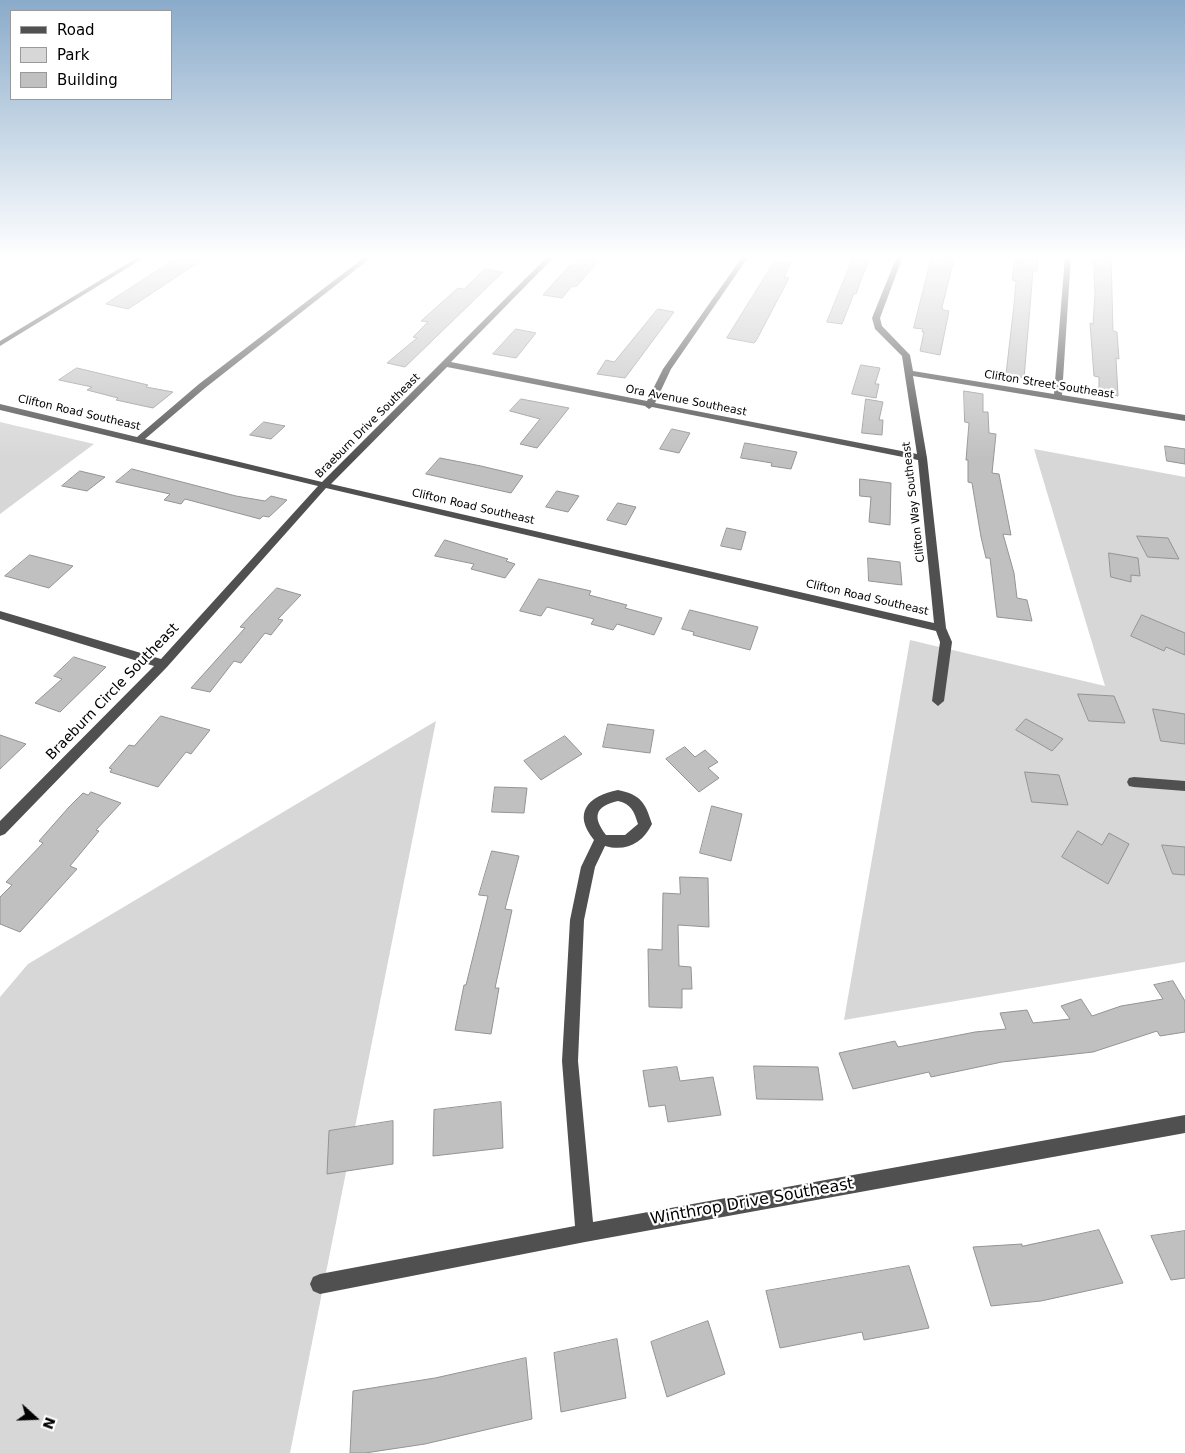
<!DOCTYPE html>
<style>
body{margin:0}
#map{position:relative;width:1185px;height:1453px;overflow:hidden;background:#fff;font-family:"DejaVu Sans",sans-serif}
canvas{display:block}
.legend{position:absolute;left:10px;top:10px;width:162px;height:90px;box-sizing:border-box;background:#fff;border:1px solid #999;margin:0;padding:6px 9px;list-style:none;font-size:15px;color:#000}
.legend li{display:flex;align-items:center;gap:10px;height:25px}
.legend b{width:25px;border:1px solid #999}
.north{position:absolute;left:10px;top:1393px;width:50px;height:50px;-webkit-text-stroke:4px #fff;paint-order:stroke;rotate:110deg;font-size:14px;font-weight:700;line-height:20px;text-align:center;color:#000}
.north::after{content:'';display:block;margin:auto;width:18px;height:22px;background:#000;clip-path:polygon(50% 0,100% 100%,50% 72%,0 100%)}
</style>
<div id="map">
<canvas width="1185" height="1453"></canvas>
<ul class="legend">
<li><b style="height:6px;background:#505050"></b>Road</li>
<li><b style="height:14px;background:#d7d7d7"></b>Park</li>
<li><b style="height:14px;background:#c0c0c0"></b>Building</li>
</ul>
<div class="north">N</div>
</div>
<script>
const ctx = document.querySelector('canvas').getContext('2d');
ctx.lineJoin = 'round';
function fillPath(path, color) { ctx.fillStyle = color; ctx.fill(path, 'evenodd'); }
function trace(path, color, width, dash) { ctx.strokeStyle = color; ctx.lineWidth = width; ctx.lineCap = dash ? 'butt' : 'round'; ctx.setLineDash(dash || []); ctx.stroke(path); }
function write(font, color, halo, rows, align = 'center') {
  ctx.font = font + ' "DejaVu Sans",sans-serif'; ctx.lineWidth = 4.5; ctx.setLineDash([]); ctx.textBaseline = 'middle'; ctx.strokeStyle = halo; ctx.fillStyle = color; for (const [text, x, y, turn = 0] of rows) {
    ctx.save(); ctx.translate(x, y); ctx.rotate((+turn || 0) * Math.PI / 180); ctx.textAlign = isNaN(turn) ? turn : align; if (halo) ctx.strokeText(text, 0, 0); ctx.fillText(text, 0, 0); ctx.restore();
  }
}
fillPath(new Path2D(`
 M0 422 94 444 0 514Z
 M1034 449 1185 477V962L844 1020 910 640 1105 686Z
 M436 721 290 1453H0V997L28 964Z`), '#d7d7d7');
const building = new Path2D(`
 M180 256H208L128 309 106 304Z
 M582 256H603L576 287 572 286 562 298 543 295 569 266H572Z
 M854 256H870L856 294 854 293 842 324 827 322Z
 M932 256H947V258L954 259 942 307 943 310 949 311 940 355 920 351 924 332H922L923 329 914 328Z
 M1022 256H1038L1037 271H1033L1024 378 1006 374 1014 305 1016 281 1012 280 1015 260 1022 261Z
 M1094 256H1111L1113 331 1117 332 1119 359 1116 358 1118 396 1099 393V377L1094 376 1090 323 1093 324 1095 295Z
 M775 261 791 263 784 277 789 278 756 341 754 343 727 338Z
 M485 269 503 272 405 367 387 363 417 338 413 337 428 322 421 321 458 288 464 289Z
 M658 309 674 312 625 378 597 374 606 360 614 362Z
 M516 329 536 333 516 358 493 354Z
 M861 365 880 368 875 384H879L876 398 852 394Z
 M77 368 148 385 146 387 173 392 153 408 116 400 118 398 87 390 92 387 59 380Z
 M964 391 983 394V412H988L989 433 996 434 992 473 999 474 1011 535 1003 534 1014 573 1017 598 1027 600 1032 621 997 617 990 558H986L981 537 972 483 968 482V460H966L969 423 965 422Z
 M521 399 569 408 537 448 520 444 540 419 510 411Z
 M866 399 883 402 879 420H883L882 435 862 433Z
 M264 422 285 426 271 439 250 435Z
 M672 429 690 433 679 453 660 449Z
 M745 443 797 452 791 469 771 466 772 463 741 458Z
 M1165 446 1185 449V464L1167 461Z
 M440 458 481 466 523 476 511 493 426 474Z
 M132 469 236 496 265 501 271 496 287 500 269 517 263 516 260 519 185 499 181 504 164 500 170 494 116 482Z
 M80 471 105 477 87 491 62 486Z
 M860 479 891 483 890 525 869 522 871 497 860 496Z
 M557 491 579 496 568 512 546 507Z
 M618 503 636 507 626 525 607 520Z
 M727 528 746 532 741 550 721 546Z
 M1137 536 1168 538 1179 559 1148 557Z
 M445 540 508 559 506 561 515 564 505 578 471 569 474 564 435 556Z
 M1109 553 1138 558 1140 576 1131 575V582L1111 577Z
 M30 555 73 566 49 588 5 576Z
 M868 558 900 562 902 585 869 581Z
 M539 579 591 591 589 595 627 605 625 608 662 618 654 635 617 624 613 630 591 624 594 619 547 607 541 616 520 611Z
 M277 588 301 595 278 619 283 620 271 635 265 633 241 663 234 661 210 692 191 688 245 628 240 627 253 613Z
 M690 610 758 627 750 650 693 635 694 632 682 629Z
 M1142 615 1185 633V655L1166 647 1164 651 1131 636Z
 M74 657 106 667 60 712 35 703 62 679 54 676Z
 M1078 694 1114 696 1125 723 1089 721Z
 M1153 709 1185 714V744L1161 741Z
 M161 716 210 730 191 754 186 752 158 787 110 772 112 769 109 768 129 745 134 746Z
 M1026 719 1063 739 1052 751 1016 730Z
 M608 724 654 730 650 753 603 747Z
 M0 735 26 744 0 769Z
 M565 736 582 754 541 780 524 761Z
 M685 747 695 757 705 750 718 762 708 768 719 778 699 792 666 759Z
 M1025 772 1059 775 1068 805 1032 802Z
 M495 787 527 788 524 813 492 812Z
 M91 792 121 803 96 830 99 831 70 866 77 869 20 932 0 924V897L12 885 6 882 43 843 39 841 69 807 83 793 88 795Z
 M712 806 742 814 731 861 700 853Z
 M1078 831 1102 845 1109 833 1129 844 1108 884 1062 857Z
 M1162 845 1185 847V875L1173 874Z
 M492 851 519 856 505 909 512 910 495 988H499L491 1034 455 1030 464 985H466L488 896 479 895Z
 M680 877 708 878 709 927 678 925 679 966 691 967 692 989H682V1008L649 1007 648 949 662 950 663 893 680 894Z
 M1173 981 1185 1001V1032L1160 1036 1157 1031 1093 1052 1002 1062 931 1077 929 1072 853 1089 839 1053 895 1041 898 1047 975 1032 1006 1029 1000 1013 1027 1010 1033 1023 1070 1019 1061 1006 1081 999 1092 1016 1121 1006 1163 999 1154 985Z
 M754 1066 818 1067 823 1100 757 1099Z
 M677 1067 680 1081 713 1077 721 1115 668 1122 665 1105 649 1107 643 1071Z
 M501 1102 503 1148 433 1156 434 1110Z
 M393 1121V1164L327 1174 329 1131Z
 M1099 1230 1123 1283 1041 1301 991 1306 973 1247 1022 1244V1246Z
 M1185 1231V1278L1171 1280 1151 1236Z
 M909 1266 929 1328 864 1340 862 1332 780 1348 766 1291Z
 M708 1321 725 1374 667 1397 651 1342Z
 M617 1339 626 1398 561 1412 554 1353Z
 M526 1358 532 1419 425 1444 365 1453H350L353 1391 435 1378Z`);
fillPath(building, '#c0c0c0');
trace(building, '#949494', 1);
fillPath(new Path2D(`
 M140 256H147L0 346V341Z
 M366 256H373L205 388 145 439 322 482 548 256H555L451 362 647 401 663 369 743 256H749L671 369 655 403 917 454 902 356 875 329 872 318 897 256H903L880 318 882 326 910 355 913 371 1054 394 1065 256H1071L1062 395 1185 415V421L913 376 927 458 946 628 952 642 944 701 938 706 932 701 940 642 936 631 326 488 167 667 5 834 0 836V821L154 666 0 619V611L161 659 318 486 0 410V404L137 437 199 384ZM447 367 645 406 649 409 652 407 918 460 934 623 331 484Z
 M1134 777 1185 781V791L1134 787 1129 786 1127 782 1129 778Z
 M618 790C641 795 645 802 652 824 643 843 626 852 605 846L595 867 584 920 578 1061 593 1222 1185 1115V1133L585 1242 320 1294 313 1291 310 1284 313 1277 320 1274 575 1226 562 1061 570 920 581 867 594 840C572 813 588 796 618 790ZM618 801C631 804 634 811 638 824L625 835H606C592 817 595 806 618 801Z`), '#505050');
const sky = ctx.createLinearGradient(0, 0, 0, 459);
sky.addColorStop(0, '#8aabca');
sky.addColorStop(0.56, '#fff');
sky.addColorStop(1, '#ffffff00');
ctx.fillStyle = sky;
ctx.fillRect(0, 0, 1185, 459);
write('11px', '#000', '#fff', [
 ["Clifton Street Southeast",1049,385,9],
 ["Ora Avenue Southeast",686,401,11],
 ["Clifton Road Southeast",79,413,13],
 ["Braeburn Drive Southeast",368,426,-45],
 ["Clifton Way Southeast",914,502,-97],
 ["Clifton Road Southeast",473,507,13],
 ["Clifton Road Southeast",867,598,13]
]);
write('14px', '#000', '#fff', [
 ["Braeburn Circle Southeast",113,692,-46]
]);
write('16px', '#000', '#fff', [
 ["Winthrop Drive Southeast",752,1202,-10]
]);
</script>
